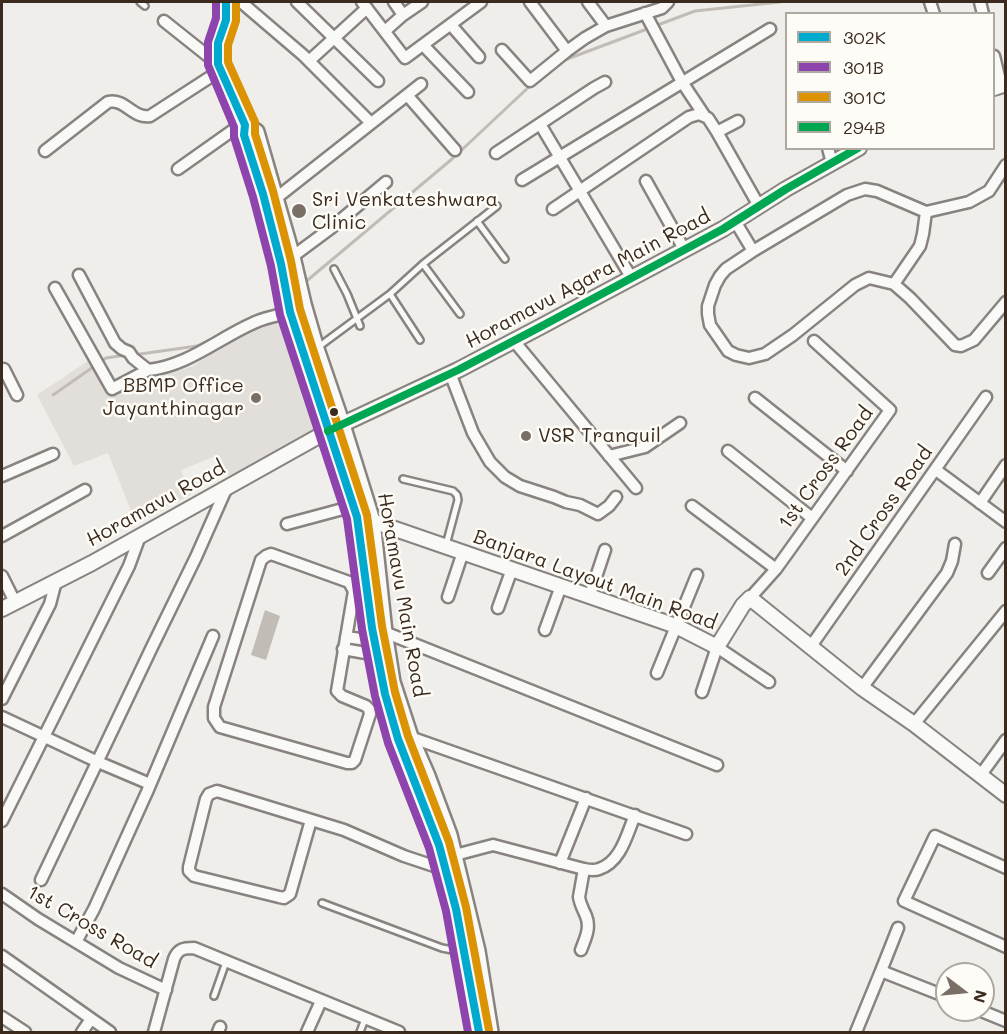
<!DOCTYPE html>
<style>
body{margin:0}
#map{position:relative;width:1007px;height:1034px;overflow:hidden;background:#f0eeeb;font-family:Mali,sans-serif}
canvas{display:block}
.frame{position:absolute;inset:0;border:3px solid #3b2a1e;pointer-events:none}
.legend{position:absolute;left:785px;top:12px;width:210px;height:138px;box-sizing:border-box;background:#fdfcf7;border:2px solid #afa8a0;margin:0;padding:8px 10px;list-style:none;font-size:18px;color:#3b2a1e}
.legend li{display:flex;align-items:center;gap:12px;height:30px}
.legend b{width:30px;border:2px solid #afa8a0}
.north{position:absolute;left:935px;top:962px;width:60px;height:60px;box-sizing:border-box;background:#fdfcf7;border:2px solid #afa8a0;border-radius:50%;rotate:106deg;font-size:16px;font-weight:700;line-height:24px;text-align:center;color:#3b2a1e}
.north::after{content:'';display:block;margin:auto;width:21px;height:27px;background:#7a6f66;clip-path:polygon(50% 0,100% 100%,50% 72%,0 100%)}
</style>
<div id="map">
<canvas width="1007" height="1034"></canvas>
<div class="frame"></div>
<ul class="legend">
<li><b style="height:8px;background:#00a9ce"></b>302K</li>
<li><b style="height:8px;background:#8e44ad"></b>301B</li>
<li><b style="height:8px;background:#db9304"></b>301C</li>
<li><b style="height:8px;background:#00a651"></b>294B</li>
</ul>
<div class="north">N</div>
</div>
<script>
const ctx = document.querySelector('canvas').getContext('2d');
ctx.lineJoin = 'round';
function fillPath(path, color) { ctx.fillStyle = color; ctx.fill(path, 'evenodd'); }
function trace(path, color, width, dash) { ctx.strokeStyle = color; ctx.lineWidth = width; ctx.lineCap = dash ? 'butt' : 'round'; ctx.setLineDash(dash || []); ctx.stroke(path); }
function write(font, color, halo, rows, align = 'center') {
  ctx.font = font + ' Mali,sans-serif'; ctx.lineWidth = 5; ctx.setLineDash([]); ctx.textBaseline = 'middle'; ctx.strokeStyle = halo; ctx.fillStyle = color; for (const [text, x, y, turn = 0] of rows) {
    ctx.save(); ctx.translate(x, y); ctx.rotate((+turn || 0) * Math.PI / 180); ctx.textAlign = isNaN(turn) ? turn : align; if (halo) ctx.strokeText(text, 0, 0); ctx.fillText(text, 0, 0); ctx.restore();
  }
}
fillPath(new Path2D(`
 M284 318 323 430 231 478 213 457 193 366 245 331Z`), '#e2deda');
fillPath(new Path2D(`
 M88 361 110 393 193 366 213 457 181 470 191 495 135 521 108 453 74 466 37 395Z`), '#e2dfda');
fillPath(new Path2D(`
 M265 610 280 616 266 660 251 655Z`), '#c2bcb6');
trace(new Path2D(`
 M562 61 695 11 780 2
 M303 284 452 159 531 85
 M272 312 283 303
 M133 355 197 346 214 338
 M53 395 106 358 126 355`), '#c2bcb6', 3);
const service = new Path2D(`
 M140 2 145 6
 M477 221 505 259
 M423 264 460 314
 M334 269 347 294 360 326
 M390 294 420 340
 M317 348 390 294 423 264 497 206
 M403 479 453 491 457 495 458 500 446 545
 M322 903 442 948 463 952
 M214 996 226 962
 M360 1032 365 1019`);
const minor = new Path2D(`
 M241 2 303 55 371 123
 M297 2 378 81
 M362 2 405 58 481 2
 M394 2 403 15 422 2
 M530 2 567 51
 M588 2 606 26
 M930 2 934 14
 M980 2 983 14
 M645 13 682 82 704 115
 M164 21 218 64
 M451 25 479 57
 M385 31 403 15
 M423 45 468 92
 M502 50 530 81 567 51 585 38 606 26 662 8 668 2
 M994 56 1001 85
 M309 61 367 8
 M407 95 455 150
 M540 124 631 277
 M717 132 738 121
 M828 148 832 163
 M45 151 108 102C125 98 133 119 150 116L221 70
 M496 153 594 88 605 82
 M178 169 243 123
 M522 180 770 29
 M646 181 684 249
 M275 199 421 84
 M553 209 689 117 699 114 708 118 717 132 759 206
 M735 221 753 251 726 269 720 276 715 285 708 306V314L710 325 728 351 736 355 749 358 765 354 793 335 855 285 869 278 894 284 910 298 955 345 961 346 974 340 1006 302
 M753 251 847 195 865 189 877 191 926 212 969 202 989 191 1006 165
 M292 257 331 228 386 182
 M79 275 115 343 122 349 129 352 133 358 148 370C189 366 221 336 258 321 268 317 280 315 290 312L294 310
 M894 284 920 246 923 234 926 212
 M55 288 112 389 148 370
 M514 341 636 488
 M4 369 17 395
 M450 373 473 433 490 462 505 477 520 486 554 497 566 502 580 505 598 514 609 506 616 497
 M755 398 847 471
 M728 451 812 518
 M609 456 645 447 680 423
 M936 470 1006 522
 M2 476 53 454
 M980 503 1006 465
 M692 506 776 569
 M287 524 354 506
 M2 536 85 490
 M271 554 349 582 354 591 337 691 342 696 366 706 369 709 370 714 355 760 352 763H347L220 727 214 718V707L261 560 266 556Z
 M988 573 1006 548
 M2 576 15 602
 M590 595 605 550
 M448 597 463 552
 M750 598 776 569 890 410 814 341
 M498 608 512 569
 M545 630 561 586
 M384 632 717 765
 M346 637 374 641
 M811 646 986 397
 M343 649 377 655
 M657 673 697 575
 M862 688 947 573 952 561 955 544
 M702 692 717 647 769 682
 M2 699 50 604 56 581
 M2 717 98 762 150 784
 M914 724 1006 611
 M406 737H410L686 834
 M980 776 1006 740
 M311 820 290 894 284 898 279 897 194 876 189 871V867L206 799 209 794 217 791 344 830 404 856 434 866 445 868 455 855 493 845 584 869C589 870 594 871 599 869 621 862 627 834 635 815
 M2 821 129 566 140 536
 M560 863 586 798
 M1006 868 935 836 904 901 1006 947
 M41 880 152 647 196 557 227 487
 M2 894 38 919 119 968 166 990
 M76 942 94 909 147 792 213 636
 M581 950C585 939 591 928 586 916 583 909 580 904 579 897L584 869
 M2 956 110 1032
 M881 971 898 928
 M979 1010 1006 1021
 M2 1017 25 1032
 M82 1032 91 1019
 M154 1032 174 959C178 949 183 948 194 948L399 1032
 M218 1032 220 1027
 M307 1032 321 1001
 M856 1032 881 971 947 997`);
const tertiary = new Path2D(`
 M994 88 1006 84
 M372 521 676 626 717 647 743 605 750 598 862 688 914 724 1006 795
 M2 609 92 563 328 431 458 370 540 327 723 229 786 189 859 148`);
const secondary = new Path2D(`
 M226 2V20L218 43V64L245 125 244 135 263 194 281 264 290 312 357 517 365 570 372 628 385 694 398 739 439 845 456 909 479 1032
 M245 125 256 132 292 257 303 304 316 349 342 425 372 521 384 632 392 682 410 737 427 776 449 835 477 951 490 1032`);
trace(service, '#88837f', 10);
trace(minor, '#88837f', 15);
trace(tertiary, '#88837f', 18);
trace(secondary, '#88837f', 20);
trace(service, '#f9f9f7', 5);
trace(minor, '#f9f9f7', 10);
trace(tertiary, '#f9f9f7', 14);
trace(secondary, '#f9f9f7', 15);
trace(new Path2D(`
 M226 2V20L218 43V64L245 125 244 135 263 194 281 264 290 312 357 517 372 628 385 694 398 739 439 845 456 909 479 1032`), '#00a9ce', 8);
trace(new Path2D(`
 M216 2V18L208 42V65L234 127V137L253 197 271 266 280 315 347 519 362 629 375 696 388 743 429 848 446 911 468 1032`), '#8e44ad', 8);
trace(new Path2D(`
 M236 2V21L228 45V62L255 122V134L273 191 291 261 300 309 367 515 382 626 395 692 408 736 449 842 466 907 489 1030`), '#db9304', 8);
trace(new Path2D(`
 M328 431 458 370 540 327 723 229 786 189 858 148`), '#00a651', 8);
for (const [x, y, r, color] of [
 [299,211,8,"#7a6f66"],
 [256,398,6,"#7a6f66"],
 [334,412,5,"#3b2a1e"],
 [526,436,6,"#7a6f66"]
]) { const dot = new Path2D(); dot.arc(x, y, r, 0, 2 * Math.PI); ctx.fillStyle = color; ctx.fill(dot); trace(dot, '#fdfcf7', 2); }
write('20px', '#3b2a1e', '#fdfcf7', [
 ["Sri Venkateshwara",312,200],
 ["Clinic",312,223],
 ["BBMP Office",244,386,"right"],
 ["Jayanthinagar",244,409,"right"],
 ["VSR Tranquil",538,436]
], 'left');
write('20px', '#3b2a1e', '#fdfcf7', [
 ["Horamavu Agara Main Road",588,279,-28],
 ["1st Cross Road",826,468,-54],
 ["Horamavu Road",156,504,-29],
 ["2nd Cross Road",884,511,-55],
 ["Banjara Layout Main Road",595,580,20],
 ["Horamavu Main Road",402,595,80],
 ["1st Cross Road",92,927,30]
]);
</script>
